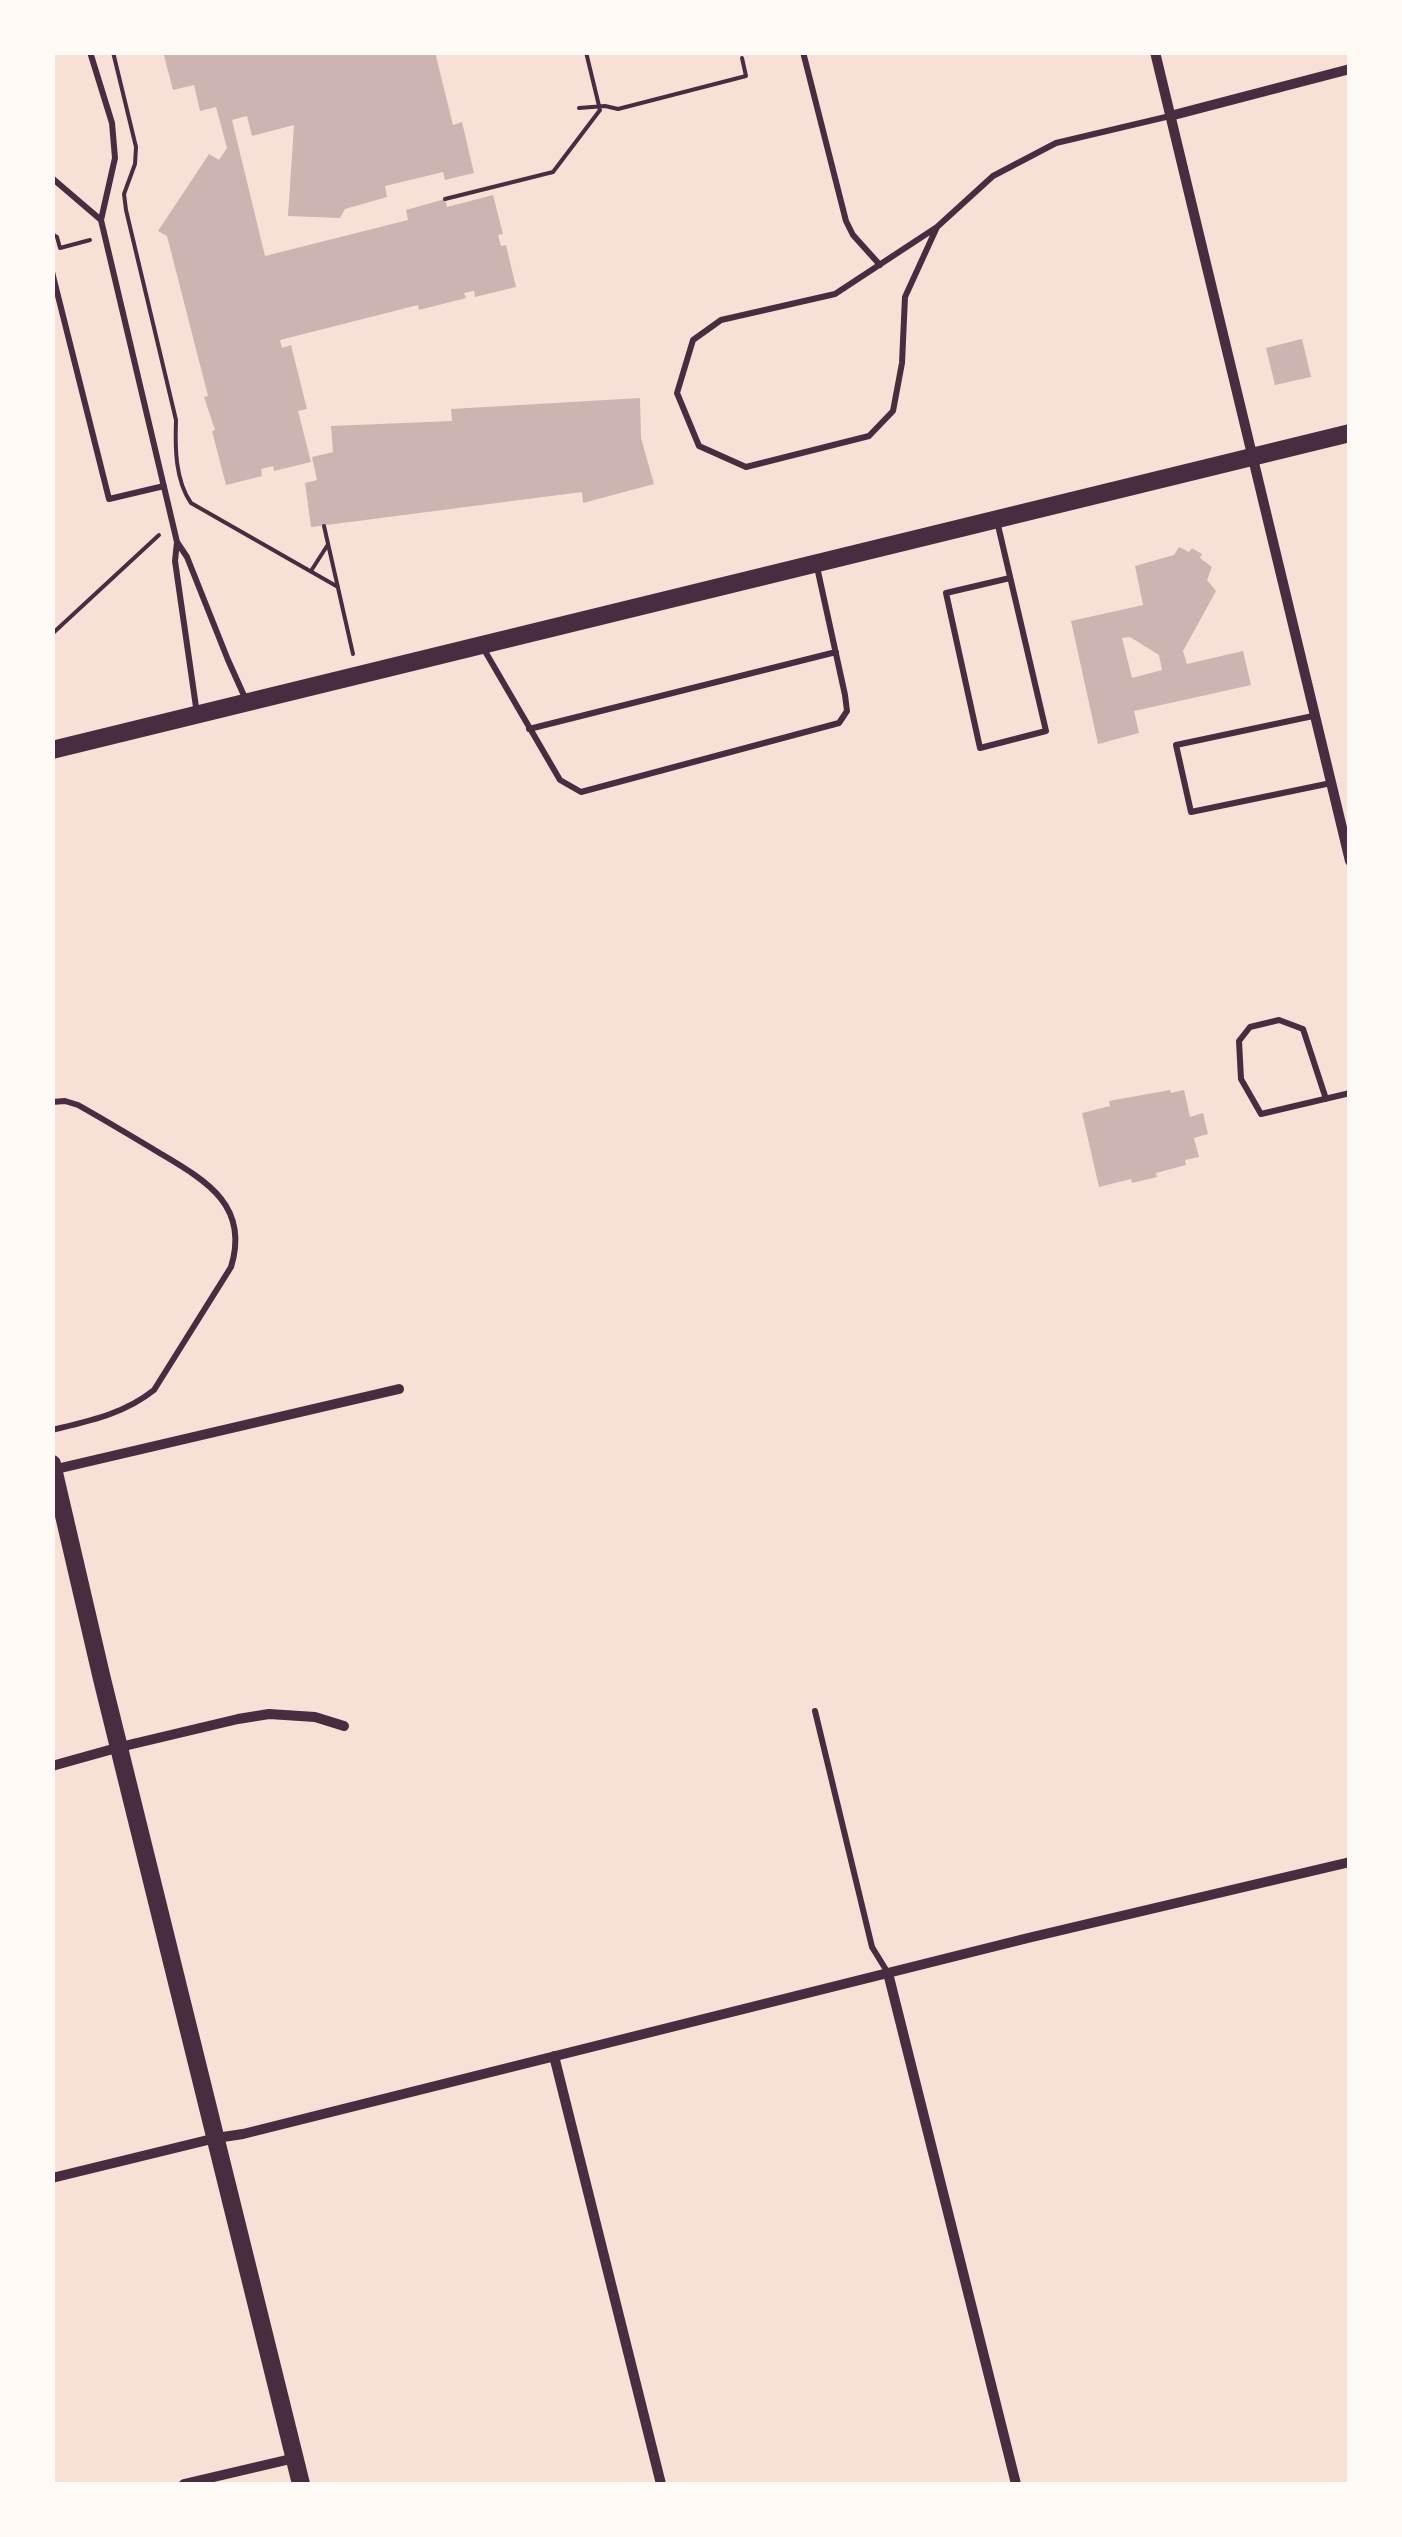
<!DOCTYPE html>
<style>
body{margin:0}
#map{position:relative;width:1402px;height:2537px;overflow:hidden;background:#f7e1d7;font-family:Inter,sans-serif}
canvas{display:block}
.frame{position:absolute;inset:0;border:55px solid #fffaf5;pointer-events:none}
</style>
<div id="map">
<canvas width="1402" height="2537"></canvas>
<div class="frame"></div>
</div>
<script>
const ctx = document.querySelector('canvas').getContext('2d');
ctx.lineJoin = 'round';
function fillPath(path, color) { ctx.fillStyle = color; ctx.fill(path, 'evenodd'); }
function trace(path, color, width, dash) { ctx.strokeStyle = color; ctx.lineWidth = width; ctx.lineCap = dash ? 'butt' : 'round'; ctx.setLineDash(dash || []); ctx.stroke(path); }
fillPath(new Path2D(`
 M163 52H435L453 125 462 122 474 173 445 180 443 172 385 186 387 197 345 209 340 218 288 216 294 125 252 136 247 116 232 120 265 256 408 220 406 210 445 199 447 207 493 195 503 234 498 235 501 246 506 245 516 287 475 297 474 291 464 293 466 298 419 310 418 305 280 340 282 348 291 345 307 409 298 411 311 462 274 471 273 466 261 469 262 476 226 485 212 431 215 430 204 397 208 396 167 236 158 231 209 154 219 160 227 148 216 107 200 111 194 85 173 90Z
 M1302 339 1311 377 1275 385 1266 348Z
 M640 398 641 438 654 484 583 503 582 492 311 527 305 483 317 480 312 457 333 452 331 426 452 421 451 409Z
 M1179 547 1189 552 1192 548 1202 554 1200 558 1212 567 1207 580 1216 591 1183 651 1187 664 1243 651 1251 685 1134 711 1139 733 1098 744 1071 621 1143 605 1135 566 1174 555ZM1130 637 1159 655 1162 670 1132 678 1122 638Z
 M1170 1090 1171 1093 1184 1090 1190 1117 1203 1113 1208 1134 1194 1138 1199 1157 1185 1160 1186 1165 1156 1173 1157 1177 1132 1183 1131 1179 1099 1187 1082 1113 1110 1106 1109 1101Z`), '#ccb4b1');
trace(new Path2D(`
 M113 52 136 147 135 164 124 194 126 210 176 420C175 447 175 480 191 503L338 587
 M579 108 605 106 618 109 746 76 742 58
 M445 199 553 172 600 110 586 52
 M52 234 57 237 60 248 90 240
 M324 526 353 654
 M311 571 327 546
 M52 634 159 535`), '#4a2c40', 4);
trace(new Path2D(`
 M90 52 112 123 115 158 101 220 177 542
 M803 52 846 221 853 235 880 265
 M52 178 101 220
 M937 227 905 297 902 363 893 411 869 436 746 467 699 446 677 393 693 340 721 320 835 294 937 227 993 176 1056 143 1170 116
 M52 272 109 499 164 486
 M997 521 1046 731 980 748 946 593 1010 578
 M482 646 560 780 581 792 839 723 847 711 845 695 817 567
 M197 714 175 561 177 542 187 557 228 660 246 700
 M1313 716 1176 745 1191 812 1331 783
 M529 729 836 652
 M1326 1099 1303 1029 1279 1020 1250 1027 1239 1041 1241 1079 1261 1114 1350 1093
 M52 1102 65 1101 78 1105C103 1119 128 1134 153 1149 201 1178 251 1202 231 1267L154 1390C124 1414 89 1421 52 1430
 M815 1711 872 1947 888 1973`), '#4a2c40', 6);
trace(new Path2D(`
 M1155 52 1350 861
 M1170 116 1350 69
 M52 1470 399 1389
 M52 1766 120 1747 238 1719 269 1714 315 1717 344 1726
 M888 1973 1016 2484
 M554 2056 661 2484
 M52 2178 216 2138 243 2134 1028 1938 1350 1862
 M184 2484 295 2458`), '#4a2c40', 10);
trace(new Path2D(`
 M52 750 1350 433
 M52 1464 102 1679 301 2484`), '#4a2c40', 18);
</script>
